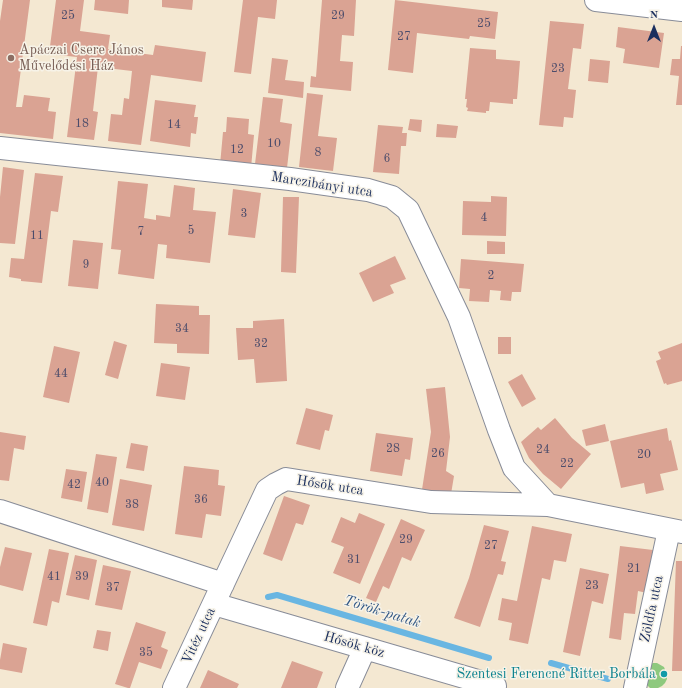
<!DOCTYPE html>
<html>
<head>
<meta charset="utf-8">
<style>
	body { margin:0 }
	#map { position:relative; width:682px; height:688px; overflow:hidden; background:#f4e8d2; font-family:"Old Standard TT",serif }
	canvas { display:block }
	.north { position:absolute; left:634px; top:8px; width:40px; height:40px; -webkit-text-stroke:3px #f7f3e8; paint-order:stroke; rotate:0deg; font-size:11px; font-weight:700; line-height:16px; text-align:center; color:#1b2f5e }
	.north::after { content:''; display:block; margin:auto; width:14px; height:18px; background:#1b2f5e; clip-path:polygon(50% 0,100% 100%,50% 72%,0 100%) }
</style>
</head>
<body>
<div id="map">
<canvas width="682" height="688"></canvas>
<div class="north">N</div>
</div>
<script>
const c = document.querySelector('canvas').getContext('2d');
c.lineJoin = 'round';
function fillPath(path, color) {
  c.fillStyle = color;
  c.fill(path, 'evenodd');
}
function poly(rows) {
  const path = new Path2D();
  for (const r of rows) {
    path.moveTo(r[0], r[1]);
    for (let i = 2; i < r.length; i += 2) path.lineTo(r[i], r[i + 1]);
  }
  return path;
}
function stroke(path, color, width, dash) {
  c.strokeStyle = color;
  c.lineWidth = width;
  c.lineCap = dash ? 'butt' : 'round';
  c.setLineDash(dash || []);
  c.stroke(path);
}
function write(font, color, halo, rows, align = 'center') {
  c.font = font + ' "Old Standard TT",serif';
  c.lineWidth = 3;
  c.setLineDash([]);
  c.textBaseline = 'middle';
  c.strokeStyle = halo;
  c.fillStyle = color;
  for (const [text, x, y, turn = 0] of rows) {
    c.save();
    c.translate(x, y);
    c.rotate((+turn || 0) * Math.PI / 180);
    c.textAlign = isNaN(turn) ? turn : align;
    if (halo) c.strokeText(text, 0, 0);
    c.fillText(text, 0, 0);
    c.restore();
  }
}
const green = poly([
	[653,663,657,663,664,667,667,675,667,679,665,683,662,686,658,688,650,688,644,682,649,665]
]);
const stream = poly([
	[268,597,277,595,489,658],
	[551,663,608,679]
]);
const building = poly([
	[3,0,30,0,16,107,22,107,24,95,50,98,48,111,56,112,53,139,0,133,0,21],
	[56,0,84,0,80,31,110,35,108,49,153,55,155,45,206,52,202,82,151,75,141,145,108,141,111,114,122,115,124,98,129,99,132,71,98,67,93,111,98,112,94,140,67,137,77,57,49,54],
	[95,0,129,0,128,14,94,10],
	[162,0,193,0,192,10,162,7],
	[243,0,277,0,275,19,258,17,251,74,234,72],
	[322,0,356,0,354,36,342,35,340,61,353,62,351,91,310,87,311,76,316,77],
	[395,0,498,12,495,39,470,36,469,39,417,33,413,73,388,70],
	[550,21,584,24,581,49,573,48,568,89,576,90,573,118,564,117,563,127,539,125],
	[618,27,664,33,659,68,623,63,625,49,616,47],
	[681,46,682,46,682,105,676,105,679,76,670,75,672,59,680,59],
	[470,48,496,50,496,59,520,61,517,99,513,99,513,104,490,102,489,111,486,111,486,113,467,111,468,108,466,107,467,99,465,99],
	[272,58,288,60,285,80,304,82,303,98,268,93],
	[590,59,610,61,608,83,588,81],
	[307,93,323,95,318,136,337,138,333,171,299,167],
	[263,97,283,99,280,122,292,124,287,168,255,164],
	[155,100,196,105,194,117,198,117,196,134,191,133,190,147,150,141],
	[227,117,249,119,248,134,254,135,251,168,220,165,223,132,226,132],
	[410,119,422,120,421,132,408,130],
	[437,124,458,126,456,138,436,137],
	[378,125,403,127,402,133,407,133,406,146,401,146,399,174,373,172],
	[3,167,24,170,15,244,0,243,0,197],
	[35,173,63,176,58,212,51,211,42,283,21,281,21,279,9,277,11,258,24,259],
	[118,181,148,184,144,218,156,220,156,215,170,217,174,185,195,188,193,210,216,212,210,263,166,258,167,245,158,244,154,279,118,274,121,250,111,249],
	[233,189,261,193,255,238,228,235],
	[491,196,507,197,506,236,462,235,463,201,491,202],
	[283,197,299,197,296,273,281,272],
	[73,240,103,243,98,289,68,286],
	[487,241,505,242,505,254,487,254],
	[395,256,406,279,390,285,394,293,373,302,359,273],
	[461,259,524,264,521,292,512,292,511,301,500,300,501,291,490,290,489,302,469,301,470,289,459,288],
	[156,304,199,306,199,315,210,315,209,354,177,353,177,344,154,343],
	[284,319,287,381,256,383,254,359,238,360,236,328,253,328,253,321],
	[498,337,511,337,511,354,498,354],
	[114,341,127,345,118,379,105,375],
	[682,343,682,381,667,385,666,383,664,384,656,361,661,359,658,352],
	[54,346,80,352,69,403,43,397],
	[161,363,190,367,185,400,156,396],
	[522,374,536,399,522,407,508,382],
	[445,387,450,437,446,471,454,476,450,500,421,496,431,432,426,389],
	[306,408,333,415,329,431,325,430,320,450,296,444],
	[555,418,572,438,591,454,561,489,543,474,529,458,521,442,538,427,541,430],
	[605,424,609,441,586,446,582,430],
	[667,428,669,441,671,440,678,470,660,474,664,490,646,494,644,483,621,488,610,441],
	[0,432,26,436,24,450,14,448,9,481,0,480],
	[376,433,413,438,410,460,405,459,402,476,370,471],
	[131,443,148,446,144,471,126,468],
	[96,454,117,457,108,513,87,509],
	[184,466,219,470,218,485,225,486,221,516,206,514,202,538,175,534],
	[66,469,87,472,82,502,61,498],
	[120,479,152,485,144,531,112,525],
	[284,496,310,505,303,525,296,523,282,561,263,554],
	[359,513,385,524,360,584,333,573,344,547,331,542,341,517,355,523],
	[401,519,425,530,411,561,402,557,389,589,383,586,376,602,366,598],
	[484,525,509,531,501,561,506,562,503,575,498,574,480,627,454,618,469,578],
	[532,526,572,534,566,562,554,560,550,580,542,578,528,644,509,640,512,623,498,620,502,598,517,601],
	[620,546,653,550,647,593,638,591,635,614,624,613,621,640,609,638],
	[5,547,32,553,23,591,0,585,0,567],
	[49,549,69,553,59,603,52,601,47,626,33,623],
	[75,555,97,560,89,600,66,595],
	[676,561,682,561,682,671,672,671],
	[103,565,131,571,122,610,95,605],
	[580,568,609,574,603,604,592,601,580,656,563,652],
	[136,622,166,632,161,647,168,650,161,669,139,662,130,688,128,688,115,684],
	[97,630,111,632,108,651,93,648],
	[3,643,27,648,22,673,0,669,0,660],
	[292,661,323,672,317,688,281,688],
	[208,670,239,684,237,688,200,688]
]);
const street = poly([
	[596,0,682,10],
	[0,148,290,179,368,190,392,197,408,210,459,317,499,430,514,468,548,505],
	[0,511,223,584],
	[214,604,495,686,494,688],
	[174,688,267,490,276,484,286,479,431,502,548,505,682,532],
	[347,688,365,648],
	[635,688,669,530]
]);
const markers = [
	[11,58,4,"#8d6e63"],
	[664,674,4,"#0f9aa8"]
];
const numberNames = [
	["25",68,16],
	["29",338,16],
	["25",484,24],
	["27",404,37],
	["23",558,69],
	["18",82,124],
	["14",174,125],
	["10",274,144],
	["12",237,150],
	["8",318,153],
	["6",387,159],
	["3",244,214],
	["4",484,218],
	["5",191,231],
	["7",141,232],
	["11",37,236],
	["9",86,265],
	["2",491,276],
	["34",182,329],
	["32",261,344],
	["44",61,374],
	["28",393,449],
	["24",543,450],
	["26",438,454],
	["20",644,455],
	["22",567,464],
	["40",102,483],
	["42",74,485],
	["36",201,500],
	["38",132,505],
	["29",406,540],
	["27",491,546],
	["31",354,560],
	["21",634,569],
	["41",54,577],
	["39",82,577],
	["23",592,586],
	["37",113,588],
	["35",146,653]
];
const educationNames = [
	["Apáczai Csere János",19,50],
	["Művelődési Ház",19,66]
];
const streetNames = [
	["Marczibányi utca",322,185,9],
	["Hősök utca",330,486,9],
	["Zöldfa utca",652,609,-78],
	["Vitéz utca",199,636,-65],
	["Hősök köz",354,645,16]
];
const cultureNames = [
	["Szentesi Ferencné Ritter Borbála",656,674]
];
const waterNames = [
	["Török-patak",382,612,17]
];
fillPath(green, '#8ec97e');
stroke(stream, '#69b6e2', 6);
fillPath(building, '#daa393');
stroke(street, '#888c98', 24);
stroke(street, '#fff', 22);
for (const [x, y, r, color] of markers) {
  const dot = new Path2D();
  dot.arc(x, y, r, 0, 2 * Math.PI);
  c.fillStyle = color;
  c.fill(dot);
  stroke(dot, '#f7f3e8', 1.5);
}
write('12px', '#4b4c6b', null, numberNames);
write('14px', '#785e54', '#f7f3e8', educationNames, 'left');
write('14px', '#1b2f5e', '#f7f3e8', streetNames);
write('14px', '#0d838f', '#f7f3e8', cultureNames, 'right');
write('italic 15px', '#325886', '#f7f3e8', waterNames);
</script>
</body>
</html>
